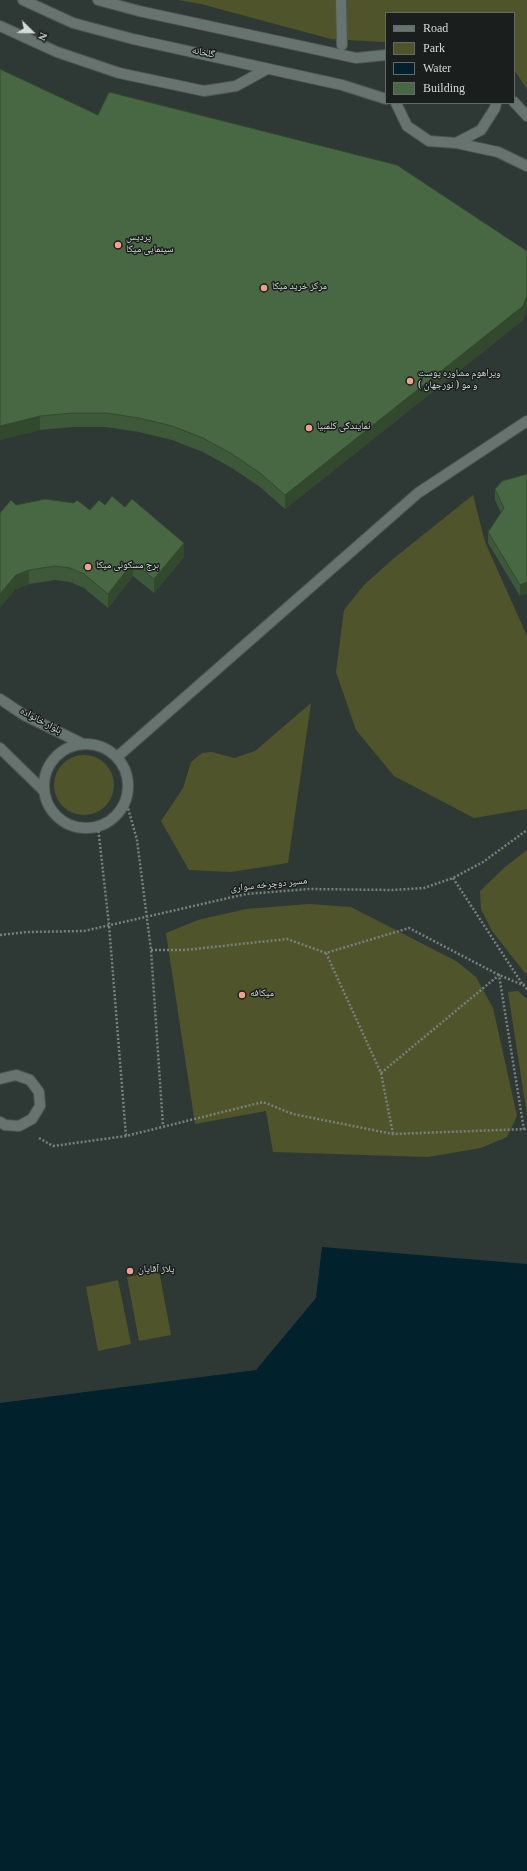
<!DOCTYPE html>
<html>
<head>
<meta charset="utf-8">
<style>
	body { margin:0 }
	#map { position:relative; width:527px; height:1871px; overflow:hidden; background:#2e3935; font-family:Georgia,serif }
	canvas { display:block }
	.legend { position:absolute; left:385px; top:12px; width:130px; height:92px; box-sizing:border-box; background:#1a1f1d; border:1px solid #646a68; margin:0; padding:5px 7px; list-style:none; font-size:12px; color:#d4dbd8 }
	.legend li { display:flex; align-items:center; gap:8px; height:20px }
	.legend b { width:20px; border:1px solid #646a68 }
	.north { position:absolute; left:12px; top:12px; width:40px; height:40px; -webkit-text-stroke:3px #1a1f1d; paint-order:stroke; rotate:113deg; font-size:11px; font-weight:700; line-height:16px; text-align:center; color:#d4dbd8 }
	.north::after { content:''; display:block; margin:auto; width:14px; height:18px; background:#d4dbd8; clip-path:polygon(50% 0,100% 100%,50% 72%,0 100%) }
</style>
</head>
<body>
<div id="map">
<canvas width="527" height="1871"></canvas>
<ul class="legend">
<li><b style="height:5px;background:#67736e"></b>Road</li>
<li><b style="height:11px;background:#50542a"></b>Park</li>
<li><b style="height:11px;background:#01212c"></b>Water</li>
<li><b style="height:11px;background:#476842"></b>Building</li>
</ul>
<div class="north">N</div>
</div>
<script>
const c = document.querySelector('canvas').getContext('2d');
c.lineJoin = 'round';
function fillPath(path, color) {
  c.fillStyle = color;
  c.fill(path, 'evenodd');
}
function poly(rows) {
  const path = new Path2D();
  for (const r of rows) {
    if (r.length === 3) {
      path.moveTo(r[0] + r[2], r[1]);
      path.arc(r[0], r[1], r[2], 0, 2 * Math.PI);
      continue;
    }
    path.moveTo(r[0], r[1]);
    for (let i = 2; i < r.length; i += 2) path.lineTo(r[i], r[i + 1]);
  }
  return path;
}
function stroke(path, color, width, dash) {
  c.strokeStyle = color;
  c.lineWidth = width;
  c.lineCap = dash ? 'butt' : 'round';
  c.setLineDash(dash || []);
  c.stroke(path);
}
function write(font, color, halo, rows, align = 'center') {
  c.font = font + ' Georgia,"Noto Naskh Arabic",serif';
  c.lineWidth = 3;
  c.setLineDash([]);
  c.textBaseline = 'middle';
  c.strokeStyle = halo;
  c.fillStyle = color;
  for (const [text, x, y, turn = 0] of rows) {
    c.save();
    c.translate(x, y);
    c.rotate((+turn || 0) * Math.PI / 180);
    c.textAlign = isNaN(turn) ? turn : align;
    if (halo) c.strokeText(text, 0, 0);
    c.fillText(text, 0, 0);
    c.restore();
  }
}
const green = poly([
	[178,0,527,0,527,89,514,70,514,13,386,13,386,41,383,42,331,39,201,4],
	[473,495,485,542,527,636,527,809,474,818,394,776,356,730,336,672,344,610,364,585,393,559],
	[311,703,288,863,231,872,189,870,161,821,183,788,191,762,202,753,212,752,234,758,255,751],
	[84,785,30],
	[527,850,527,973,525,973,492,931,481,909,480,891,505,867],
	[309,904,351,907,456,961,476,977,493,1008,517,1116,507,1137,481,1148,428,1157,273,1152,266,1111,195,1124,166,933,198,920,246,909],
	[518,991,527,999,527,1115,508,992],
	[159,1271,171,1335,139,1341,127,1277],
	[118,1280,131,1344,98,1351,86,1287]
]);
const water = poly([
	[322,1247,527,1264,527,1871,0,1871,0,1403,256,1370,316,1298]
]);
const path = poly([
	[126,801,137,840,151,950,163,1126],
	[98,827,109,925,126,1136],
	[453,878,523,985,527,984],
	[0,935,27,932,84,931,246,894,309,889,392,890,424,888,453,878,483,862,527,830],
	[151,950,185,950,287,939,326,953,409,928,499,975,523,985,527,989],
	[326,953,381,1073,393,1134],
	[381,1073,499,975,524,1130],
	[39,1138,53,1146,126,1136,263,1102,293,1114,393,1134,527,1129]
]);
const lane = poly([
	[23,0,73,23,133,39,342,85,386,99],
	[98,0,139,11,356,58,386,55],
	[0,26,57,52,119,73,204,91,236,86,267,69],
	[514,102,527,116],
	[396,103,407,126,429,141,456,143,481,130,495,108,496,103],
	[456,143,498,152,527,166],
	[0,1079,16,1075,30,1080,39,1092,40,1106,32,1119,19,1126,5,1125,0,1122]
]);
const street = poly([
	[341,0,342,45],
	[117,757,418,493,527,421]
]);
const secondary = poly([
	[0,699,24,715,81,743],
	[86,786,42],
	[0,748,44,791]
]);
const wall = poly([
	[0,69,523,320,285,509,260,487,232,468,203,452,172,440,139,432,106,427,73,427,40,430,0,440],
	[527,474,520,596,488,543,488,532,501,513,495,500,495,489],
	[16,505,90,510,105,505,184,557,154,593,133,576,108,608,84,588,70,582,55,580,29,584,16,589]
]);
const shadedWall = poly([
	[527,296,527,310,523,320,285,509,285,495],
	[40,416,40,430,0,440,0,426],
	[184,543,184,557,154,593,154,579],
	[133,562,133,576,108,608,108,594],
	[29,570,29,584,16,589,0,608,0,594,16,575],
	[527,582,527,594,520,596,520,585]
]);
const building = poly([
	[0,69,98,115,109,92,397,165,527,251,527,296,523,306,285,495,260,473,232,454,203,438,172,426,139,418,106,413,73,413,40,416,0,426,0,69],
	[527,474,527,582,520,585,488,532,504,508,495,489,502,481,527,474],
	[112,496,125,507,132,499,184,543,154,579,133,562,108,594,84,574,70,568,55,566,29,570,16,575,0,594,0,513,11,500,16,505,45,499,74,503,77,500,90,510,99,500,105,505,112,496]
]);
const markers = [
	[118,245,4,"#f59d8e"],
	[264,288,4,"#f59d8e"],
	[410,381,4,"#f59d8e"],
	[309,428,4,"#f59d8e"],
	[88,567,4,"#f59d8e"],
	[242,995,4,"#f59d8e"],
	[130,1271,4,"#f59d8e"]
];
const streetNames = [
	["گلخانه",203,54,12],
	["بلوار خانواده",40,722,28],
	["مسیر دوچرخه سواری",269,886,-6]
];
const poiNames = [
	["پردیس",126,239],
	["سینمایی میکا",126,251],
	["مرکز خرید میکا",272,288],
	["ویراهوم مشاوره پوست",418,375],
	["و مو ( نورجهان )",418,387],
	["نمایندگی کلمبیا",317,428],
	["برج مسکونی میکا",96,567],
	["میکافه",250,995],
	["پلاژ آقایان",138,1271]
];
fillPath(green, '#50542a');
fillPath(water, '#01212c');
stroke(lane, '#4b5551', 12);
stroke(street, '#4b5551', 12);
stroke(secondary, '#4b5551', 12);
stroke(path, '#77817d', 2.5, [2, 2]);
stroke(lane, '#67736e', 10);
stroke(street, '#67736e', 10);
stroke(secondary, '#67736e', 10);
fillPath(wall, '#3d5939');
fillPath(shadedWall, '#32492e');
fillPath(building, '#476842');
stroke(building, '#32492e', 1);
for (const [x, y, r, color] of markers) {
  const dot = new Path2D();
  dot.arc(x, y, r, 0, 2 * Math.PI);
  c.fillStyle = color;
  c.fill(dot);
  stroke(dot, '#1a1f1d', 1.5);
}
write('10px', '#d4dbd8', '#1a1f1d', streetNames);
write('10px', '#d4dbd8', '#1a1f1d', poiNames, 'left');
</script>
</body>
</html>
